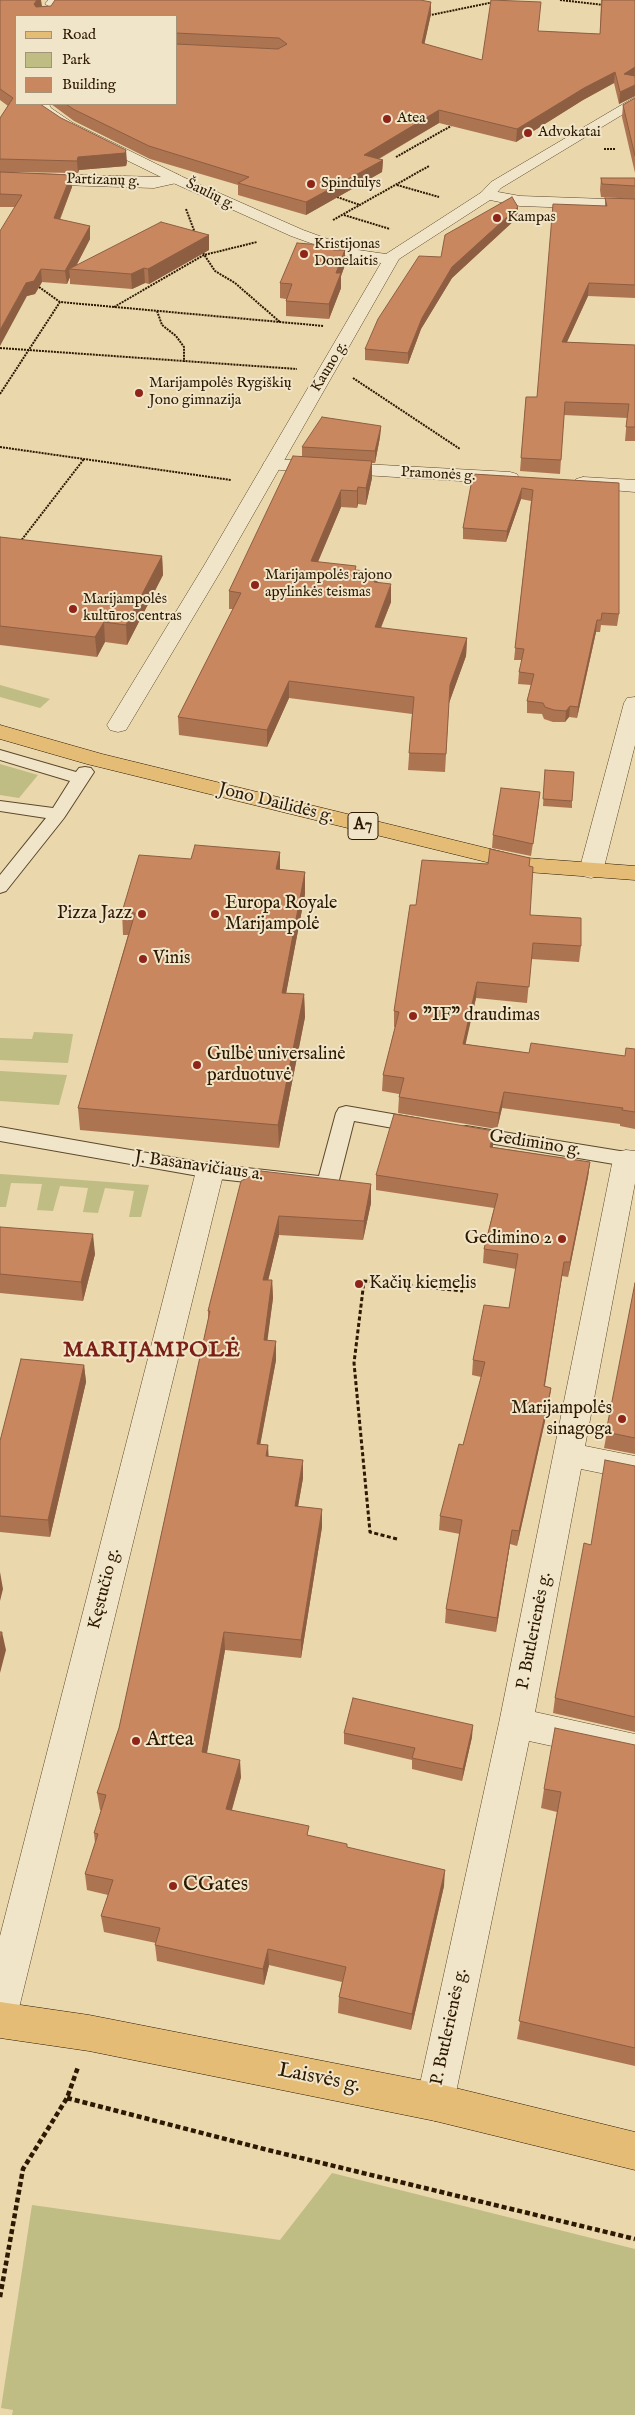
<!DOCTYPE html>
<html>
<head>
<meta charset="utf-8">
<style>
	body { margin:0 }
	#map { position:relative; width:635px; height:2415px; overflow:hidden; background:#ead7ac; font-family:"IM FELL English",serif }
	canvas { display:block }
	.legend { position:absolute; left:15px; top:15px; width:162px; height:90px; box-sizing:border-box; background:#f1e5c9; border:1px solid #a29379; margin:0; padding:6px 9px; list-style:none; font-size:15px; color:#2c1900 }
	.legend li { display:flex; align-items:center; gap:10px; height:25px }
	.legend b { width:25px; border:1px solid #a29379 }
</style>
</head>
<body>
<div id="map">
<canvas width="635" height="2415"></canvas>
<ul class="legend">
<li><b style="height:6px;background:#e5bc76"></b>Road</li>
<li><b style="height:14px;background:#bfbc84"></b>Park</li>
<li><b style="height:14px;background:#c9875f"></b>Building</li>
</ul>
</div>
<script>
const c = document.querySelector('canvas').getContext('2d');
c.lineJoin = 'round';
function fillPath(path, color) {
  c.fillStyle = color;
  c.fill(path, 'evenodd');
}
function poly(rows) {
  const path = new Path2D();
  for (const r of rows) {
    path.moveTo(r[0], r[1]);
    for (let i = 2; i < r.length; i += 2) path.lineTo(r[i], r[i + 1]);
  }
  return path;
}
function stroke(path, color, width, dash) {
  c.strokeStyle = color;
  c.lineWidth = width;
  c.lineCap = dash ? 'butt' : 'round';
  c.setLineDash(dash || []);
  c.stroke(path);
}
function write(font, color, halo, rows, align = 'center') {
  c.font = font + ' "IM FELL English",serif';
  c.lineWidth = 4;
  c.setLineDash([]);
  c.textBaseline = 'middle';
  c.strokeStyle = halo;
  c.fillStyle = color;
  for (const [text, x, y, turn = 0] of rows) {
    c.save();
    c.translate(x, y);
    c.rotate((+turn || 0) * Math.PI / 180);
    c.textAlign = isNaN(turn) ? turn : align;
    if (halo) c.strokeText(text, 0, 0);
    c.fillText(text, 0, 0);
    c.restore();
  }
}
const green = poly([
	[0,685,50,699,40,708,0,697],
	[0,764,38,775,19,798,0,795],
	[34,1032,73,1034,68,1063,0,1060,0,1038,32,1039],
	[0,1071,67,1075,59,1105,0,1101],
	[0,1174,149,1185,141,1217,129,1217,134,1191,105,1188,98,1213,83,1212,88,1188,60,1186,53,1211,37,1210,42,1184,11,1183,6,1207,0,1207],
	[332,2173,635,2249,635,2415,12,2415,13,2410,1,2408,32,2205,280,2240]
]);
const pathFar2 = poly([
	[560,0,604,5],
	[426,16,494,2],
	[604,149,616,149],
	[396,157,451,126],
	[397,185,439,197],
	[337,197,360,205],
	[186,209,195,233],
	[344,215,390,229],
	[333,220,429,166],
	[203,253,215,271,235,283,280,322],
	[39,287,60,302],
	[114,307,204,255,257,242],
	[157,311,162,325,176,336,184,347,184,362],
	[0,348,297,369],
	[353,378,460,449],
	[0,394,60,302,324,326],
	[0,447,231,480],
	[20,542,84,459]
]);
const pathFar1 = poly([
	[397,1539,370,1532,354,1363,364,1281,463,1291]
]);
const path = poly([
	[67,2098,264,2149,635,2239],
	[0,2297,23,2169,67,2098,78,2067]
]);
const pedestrian = poly([
	[0,750,76,772,79,768,85,767,91,768,94,772,64,818,6,891,0,893,0,875,46,818,0,811,0,801,53,808,70,781,0,760,0,750],
	[346,1106,421,1119,428,1121,431,1126,428,1131,421,1133,354,1121,338,1184,334,1189,327,1191,210,1178,0,1141,0,1127,210,1164,319,1176,336,1113,339,1108,346,1106],
	[466,1126,626,1152,633,1154,635,1161,626,1166,459,1138,456,1133,459,1128,466,1126]
]);
const minor = poly([
	[635,97,635,107,501,188,492,198,482,198,479,195,491,182,635,97],
	[35,104,49,104,51,108,73,123,181,176,184,179,181,182,154,188,0,183,0,173,161,177,63,129,40,113,35,104],
	[272,459,510,472,517,474,519,478,517,482,510,484,265,469,263,465,265,461,272,459],
	[583,477,635,480,635,492,576,487,574,483,576,479,583,477],
	[635,697,635,745,603,871,599,876,591,878,583,876,579,871,624,703,627,698,635,697],
	[626,1150,635,1151,635,1183,585,1446,635,1456,635,1480,581,1469,535,1712,635,1734,635,1764,529,1741,454,2102,449,2116,435,2121,421,2116,416,2102,499,1723,613,1159,616,1152,626,1150],
	[210,1161,220,1164,224,1171,19,2008,13,2021,0,2026,0,1936,196,1171,200,1164,210,1161]
]);
const tertiary = poly([
	[48,0,61,0,57,7,52,8,45,4,48,0],
	[176,174,303,230,358,250,386,254,482,192,487,190,520,196,635,200,635,210,520,206,490,200,399,259,225,564,129,725,126,730,118,732,110,730,107,725,205,564,381,263,349,257,291,236,171,182,168,179,176,174]
]);
const primary = poly([
	[0,2002,89,2015,435,2083,635,2132,635,2170,435,2121,89,2051,0,2038,0,2002]
]);
const trunk = poly([
	[0,725,102,754,527,858,635,866,635,880,527,872,87,764,0,739,0,725]
]);
const wall = poly([
	[0,0,41,0,41,6,431,14,424,44,482,60,538,31,600,34,601,0,635,0,635,96,619,104,614,83,583,100,516,142,439,123,379,159,383,160,382,172,306,215,238,195,238,185,150,159,74,121,51,104,176,104,176,16,16,16,16,104,127,162,126,166,79,170,78,173,0,172,0,118,8,106,0,100],
	[635,98,635,173,622,117,623,105],
	[0,172,71,175,72,187,60,220,90,226,90,239,76,266,209,235,209,250,149,284,145,283,132,289,70,284,70,277,67,284,42,282,35,294,27,296,15,207,0,207],
	[601,178,635,178,635,199,601,197,600,190],
	[605,198,635,199,635,298,588,296,567,342,635,345,635,441,625,441,627,418,564,415,560,474,520,471,526,397,537,397,605,206],
	[518,217,452,278,421,329,408,364,365,360,365,349,441,257],
	[335,250,345,250,345,265,341,276,341,288,329,319,286,316,286,299,280,298,280,283],
	[381,426,380,437,375,463,372,463,372,478,366,505,358,504,357,508,341,507,318,562,356,570,377,583,391,602,381,628,467,638,466,656,449,703,445,772,408,770,412,714,289,698,267,747,179,735,178,717,233,609,229,609,229,591,302,456,302,447],
	[473,474,619,483,619,614,617,626,601,625,600,632,596,632,577,718,569,717,565,722,553,722,544,719,542,714,527,713,527,701,531,685,518,684,519,672,522,660,514,660,531,501,521,499,506,542,463,539,463,528],
	[0,537,162,556,163,575,127,645,105,642,97,657,0,645],
	[545,770,572,801,572,808,543,806],
	[539,804,531,856,492,848,493,835],
	[280,852,280,870,305,872,305,894,286,993,304,994,305,1017,279,1148,80,1130,78,1108,128,935,123,935,122,912,191,859],
	[530,866,530,915,581,946,579,962,531,959,527,1003,476,998,465,1044,529,1053,625,1056,635,1049,635,1129,620,1126,620,1124,502,1108,497,1129,398,1113,399,1097,399,1094,382,1091,383,1075,395,1027,394,1027,394,1011,416,905],
	[493,1147,590,1162,588,1177,568,1277,562,1276,545,1386,551,1388,549,1403,517,1546,510,1544,496,1632,445,1623,446,1609,460,1534,439,1530,440,1516,463,1445,481,1377,472,1375,473,1360,509,1308,516,1269,483,1263,484,1249,494,1208,376,1190,376,1175],
	[241,1181,371,1184,371,1203,363,1240,279,1235,268,1280,272,1280,273,1298,267,1340,276,1360,260,1444,268,1445,268,1456,303,1478,298,1506,322,1527,301,1658,225,1650,207,1753,241,1777,232,1810,310,1836,347,1847,444,1886,411,2030,338,2013,339,1997,342,1982,269,1965,264,1985,157,1961,155,1945,156,1943,104,1932,101,1916,108,1895,87,1890,85,1874,95,1843,94,1833,101,1810,100,1810,97,1793,119,1728,208,1320,208,1311],
	[0,1227,95,1254,83,1301,0,1293],
	[635,1283,635,1454,604,1448],
	[84,1365,86,1382,50,1537,0,1532,0,1441],
	[635,1466,635,1732,553,1713,555,1698,591,1545],
	[344,1733,472,1737,462,1781,412,1769,412,1760,344,1744],
	[635,1745,635,2066,517,2039,557,1812,541,1808,544,1789]
]);
const shadedWall = poly([
	[37,0,41,0,42,6,35,15,34,4],
	[431,2,431,14,422,55,422,43],
	[635,67,635,78,624,74],
	[615,72,614,83,583,100,516,142,517,129,584,88],
	[635,85,635,96,619,104,620,92],
	[439,110,439,123,364,167,364,155],
	[126,150,127,162,126,166,79,170,78,173,77,161,78,157],
	[383,160,382,172,306,215,306,202],
	[71,175,72,187,55,231,54,218],
	[518,207,518,217,452,278,421,329,408,364,408,353,422,318,452,267],
	[90,226,90,239,74,270,69,269,70,277,67,284,65,271],
	[209,235,209,250,149,284,148,269],
	[345,250,345,265,341,276,341,288,329,319,329,304,336,273],
	[144,268,145,283,132,289,131,274],
	[41,269,42,282,35,294,27,296,0,346,0,330,26,283],
	[589,283,588,296,561,355,562,342],
	[381,426,380,437,375,463,375,451],
	[372,461,372,478,366,505,366,488],
	[358,487,358,504,357,508,357,491],
	[522,488,521,499,506,542,507,531],
	[341,490,341,507,311,578,311,561],
	[162,556,163,575,127,645,126,625],
	[378,572,377,589,374,582],
	[391,584,391,602,374,644,375,627],
	[597,620,596,632,577,718,578,707],
	[104,622,105,642,97,657,95,637],
	[467,638,466,656,449,703,445,772,450,685],
	[289,681,289,698,267,747,267,730],
	[570,706,569,717,565,722,566,711],
	[280,852,280,874,276,869],
	[305,872,305,894,282,1015,282,993],
	[477,982,476,998,462,1060,463,1044],
	[304,994,305,1017,279,1148,278,1125],
	[504,1092,502,1108,497,1129,499,1113],
	[494,1131,493,1146,489,1162,490,1147],
	[590,1162,588,1177,568,1277,570,1262],
	[371,1184,371,1203,363,1240,364,1221],
	[279,1216,279,1235,264,1298,263,1280],
	[93,1234,95,1254,83,1301,81,1282],
	[564,1262,562,1276,542,1401,544,1386],
	[272,1280,273,1298,265,1359,264,1340],
	[276,1341,276,1360,257,1462,257,1444],
	[84,1365,86,1382,50,1537,48,1520],
	[551,1388,549,1403,517,1546,519,1531],
	[268,1445,269,1463,266,1456],
	[303,1460,303,1478,295,1524,295,1506],
	[322,1509,322,1527,301,1658,301,1640],
	[512,1530,510,1544,496,1632,497,1618],
	[0,1572,3,1589,0,1601],
	[2,1632,6,1650,0,1673,0,1641],
	[224,1632,225,1650,204,1769,202,1752],
	[473,1725,472,1737,462,1781,463,1769],
	[240,1760,241,1777,227,1826,226,1809],
	[445,1870,444,1886,411,2030,412,2014],
	[268,1949,269,1965,264,1985,263,1969]
]);
const building = poly([
	[0,0,37,0,34,4,36,7,51,6,55,0,420,0,431,2,422,43,482,60,491,0,541,2,538,31,600,34,602,0,635,0,635,67,624,74,635,76,635,85,620,92,615,72,584,88,517,129,439,110,364,155,383,160,306,202,238,183,249,177,149,146,73,109,66,104,176,104,176,44,278,49,287,44,279,38,176,33,176,16,16,16,16,104,40,104,61,118,126,150,125,153,78,157,77,161,0,159,0,118,13,98,0,89,0,0],
	[635,98,635,156,623,105,635,98],
	[0,172,71,175,54,218,90,226,65,271,41,269,34,281,26,283,0,330,0,231,22,195,0,194,0,172],
	[601,178,635,178,635,186,602,184,601,178],
	[512,197,518,207,452,267,422,318,408,353,365,349,378,319,419,256,441,257,445,235,512,197],
	[605,198,635,199,635,285,589,283,562,342,635,345,635,427,626,427,629,404,565,402,561,460,521,458,526,397,537,397,553,204,607,206,605,198],
	[161,222,209,235,148,269,144,268,131,274,69,269,161,222],
	[297,243,335,246,333,250,345,250,336,273,341,273,329,304,286,301,292,284,280,283,297,243],
	[322,417,381,426,375,451,302,447,322,417],
	[293,456,372,461,366,488,358,487,357,491,341,490,311,561,356,566,355,570,378,572,374,582,391,584,375,627,467,638,450,685,446,754,409,753,414,697,289,681,267,730,178,717,241,593,229,591,293,456],
	[473,474,619,483,619,614,602,613,601,620,597,620,578,707,570,706,566,711,554,710,545,707,543,703,527,701,534,674,519,672,524,649,515,648,533,490,522,488,507,531,463,528,473,474],
	[0,537,162,556,126,625,104,622,95,637,0,626,0,537],
	[545,770,574,772,572,801,543,799,545,770],
	[501,788,540,792,533,844,493,835,501,788],
	[195,845,280,852,276,869,305,872,282,993,304,994,278,1125,78,1108,135,913,122,912,139,855,191,859,195,845],
	[490,849,530,858,529,866,533,867,530,915,581,918,581,946,533,943,529,987,477,982,463,1044,529,1053,531,1043,625,1056,626,1048,635,1049,635,1112,622,1110,623,1108,504,1092,499,1113,399,1097,404,1078,383,1075,399,1012,394,1011,410,905,416,905,422,860,488,864,490,849],
	[394,1114,494,1131,490,1147,590,1162,570,1262,564,1262,544,1386,551,1388,519,1531,512,1530,497,1618,446,1609,462,1520,440,1516,459,1444,463,1445,485,1362,473,1360,484,1305,509,1308,518,1254,484,1249,498,1194,376,1175,394,1114],
	[261,1171,371,1184,364,1221,279,1216,263,1280,272,1280,264,1340,276,1341,257,1444,268,1445,266,1456,303,1460,295,1506,322,1509,301,1640,224,1632,202,1752,240,1760,226,1809,309,1826,307,1835,347,1844,347,1847,445,1870,412,2014,339,1997,346,1967,268,1949,263,1969,155,1945,160,1928,101,1916,113,1880,85,1874,98,1834,94,1833,106,1795,97,1793,119,1728,210,1311,208,1311,241,1181,261,1171],
	[0,1227,93,1234,81,1282,0,1274,0,1227],
	[635,1283,635,1438,606,1432,635,1283],
	[21,1359,84,1365,48,1520,0,1516,0,1441,21,1359],
	[605,1460,635,1466,635,1717,555,1698,584,1543,591,1545,605,1460],
	[0,1632,2,1632,0,1641,0,1632],
	[353,1698,473,1725,463,1769,412,1758,415,1748,344,1733,353,1698],
	[555,1728,635,1745,635,2048,519,2021,561,1792,544,1789,555,1728]
]);
const markers = [
	[387,119,5,"#8f2418"],
	[528,133,5,"#8f2418"],
	[311,184,5,"#8f2418"],
	[497,218,5,"#8f2418"],
	[304,254,5,"#8f2418"],
	[139,393,5,"#8f2418"],
	[255,585,5,"#8f2418"],
	[73,609,5,"#8f2418"],
	[142,914,5,"#8f2418"],
	[215,914,5,"#8f2418"],
	[143,959,5,"#8f2418"],
	[413,1016,5,"#8f2418"],
	[197,1065,5,"#8f2418"],
	[562,1239,5,"#8f2418"],
	[359,1284,5,"#8f2418"],
	[622,1419,5,"#8f2418"],
	[136,1741,5,"#8f2418"],
	[173,1886,5,"#8f2418"]
];
const farPoinames = [
	["Atea",397,119],
	["Advokatai",538,133],
	["Spindulys",321,184],
	["Kampas",507,218],
	["Kristijonas",314,245],
	["Donelaitis",314,262],
	["Marijampolės Rygiškių",149,384],
	["Jono gimnazija",149,401],
	["Marijampolės rajono",265,576],
	["apylinkės teismas",265,593],
	["Marijampolės",83,600],
	["kultūros centras",83,617]
];
const farStreetnames = [
	["Partizanų g.",103,181,2],
	["Šaulių g.",210,195,26],
	["Kauno g.",330,367,-59],
	["Pramonės g.",438,475,3]
];
const shields = [
	[363,826,30]
];
const shieldNames = [
	["A7",363,826]
];
const streetNames = [
	["Jono Dailidės g.",276,804,14],
	["Gedimino g.",535,1144,9],
	["J. Basanavičiaus a.",199,1167,8],
	["Kęstučio g.",105,1589,-76],
	["P. Butlerienės g.",535,1631,-79],
	["P. Butlerienės g.",450,2027,-78]
];
const poiNames = [
	["Europa Royale",225,904],
	["Marijampolė",225,925],
	["Pizza Jazz",132,914,"right"],
	["Vinis",153,959],
	["\"IF\" draudimas",423,1016],
	["Gulbė universalinė",207,1055],
	["parduotuvė",207,1076],
	["Gedimino 2",552,1239,"right"],
	["Kačių kiemelis",369,1284],
	["Marijampolės",612,1409,"right"],
	["sinagoga",612,1430,"right"]
];
const nearPoinames = [
	["Artea",146,1741],
	["CGates",183,1886]
];
const nearStreetnames = [
	["Laisvės g.",319,2079,11]
];
const districtNames = [
	["MARIJAMPOLĖ",152,1351]
];
fillPath(green, '#bfbc84');
stroke(pedestrian, '#5c482b', 2);
stroke(minor, '#5c482b', 1);
stroke(tertiary, '#5c482b', 1);
stroke(primary, '#2c1900', 1);
stroke(trunk, '#2c1900', 1);
stroke(pathFar2, '#2c1900', 2, [2, 1]);
stroke(pathFar1, '#2c1900', 3, [4, 2.5]);
stroke(path, '#2c1900', 4.5, [5, 3]);
fillPath(pedestrian, '#f1e5c9');
fillPath(minor, '#f1e5c9');
fillPath(tertiary, '#f1e5c9');
fillPath(primary, '#e5bc76');
fillPath(trunk, '#e5bc76');
fillPath(wall, '#ad7452');
fillPath(shadedWall, '#8d5e42');
fillPath(building, '#c9875f');
stroke(building, '#8d5e42', 1);
for (const [x, y, r, color] of markers) {
  const dot = new Path2D();
  dot.arc(x, y, r, 0, 2 * Math.PI);
  c.fillStyle = color;
  c.fill(dot);
  stroke(dot, '#f1e5c9', 2);
}
write('15px', '#2c1900', '#f1e5c9', farPoinames, 'left');
write('15px', '#2c1900', '#f1e5c9', farStreetnames);
for (const [x, y, w] of shields) {
  const box = new Path2D();
  box.roundRect(x - w / 2, y - 13.5, w, 27, 4);
  c.fillStyle = '#f1e5c9';
  c.fill(box);
  stroke(box, '#2c1900', 1);
}
write('bold 16px', '#2c1900', null, shieldNames);
write('18px', '#2c1900', '#f1e5c9', streetNames);
write('18px', '#2c1900', '#f1e5c9', poiNames, 'left');
write('21px', '#2c1900', '#f1e5c9', nearPoinames, 'left');
write('21px', '#2c1900', '#f1e5c9', nearStreetnames);
c.letterSpacing = '1px';
write('bold 22px', '#7a1f14', '#f1e5c9', districtNames);
c.letterSpacing = '0px';
</script>
</body>
</html>
